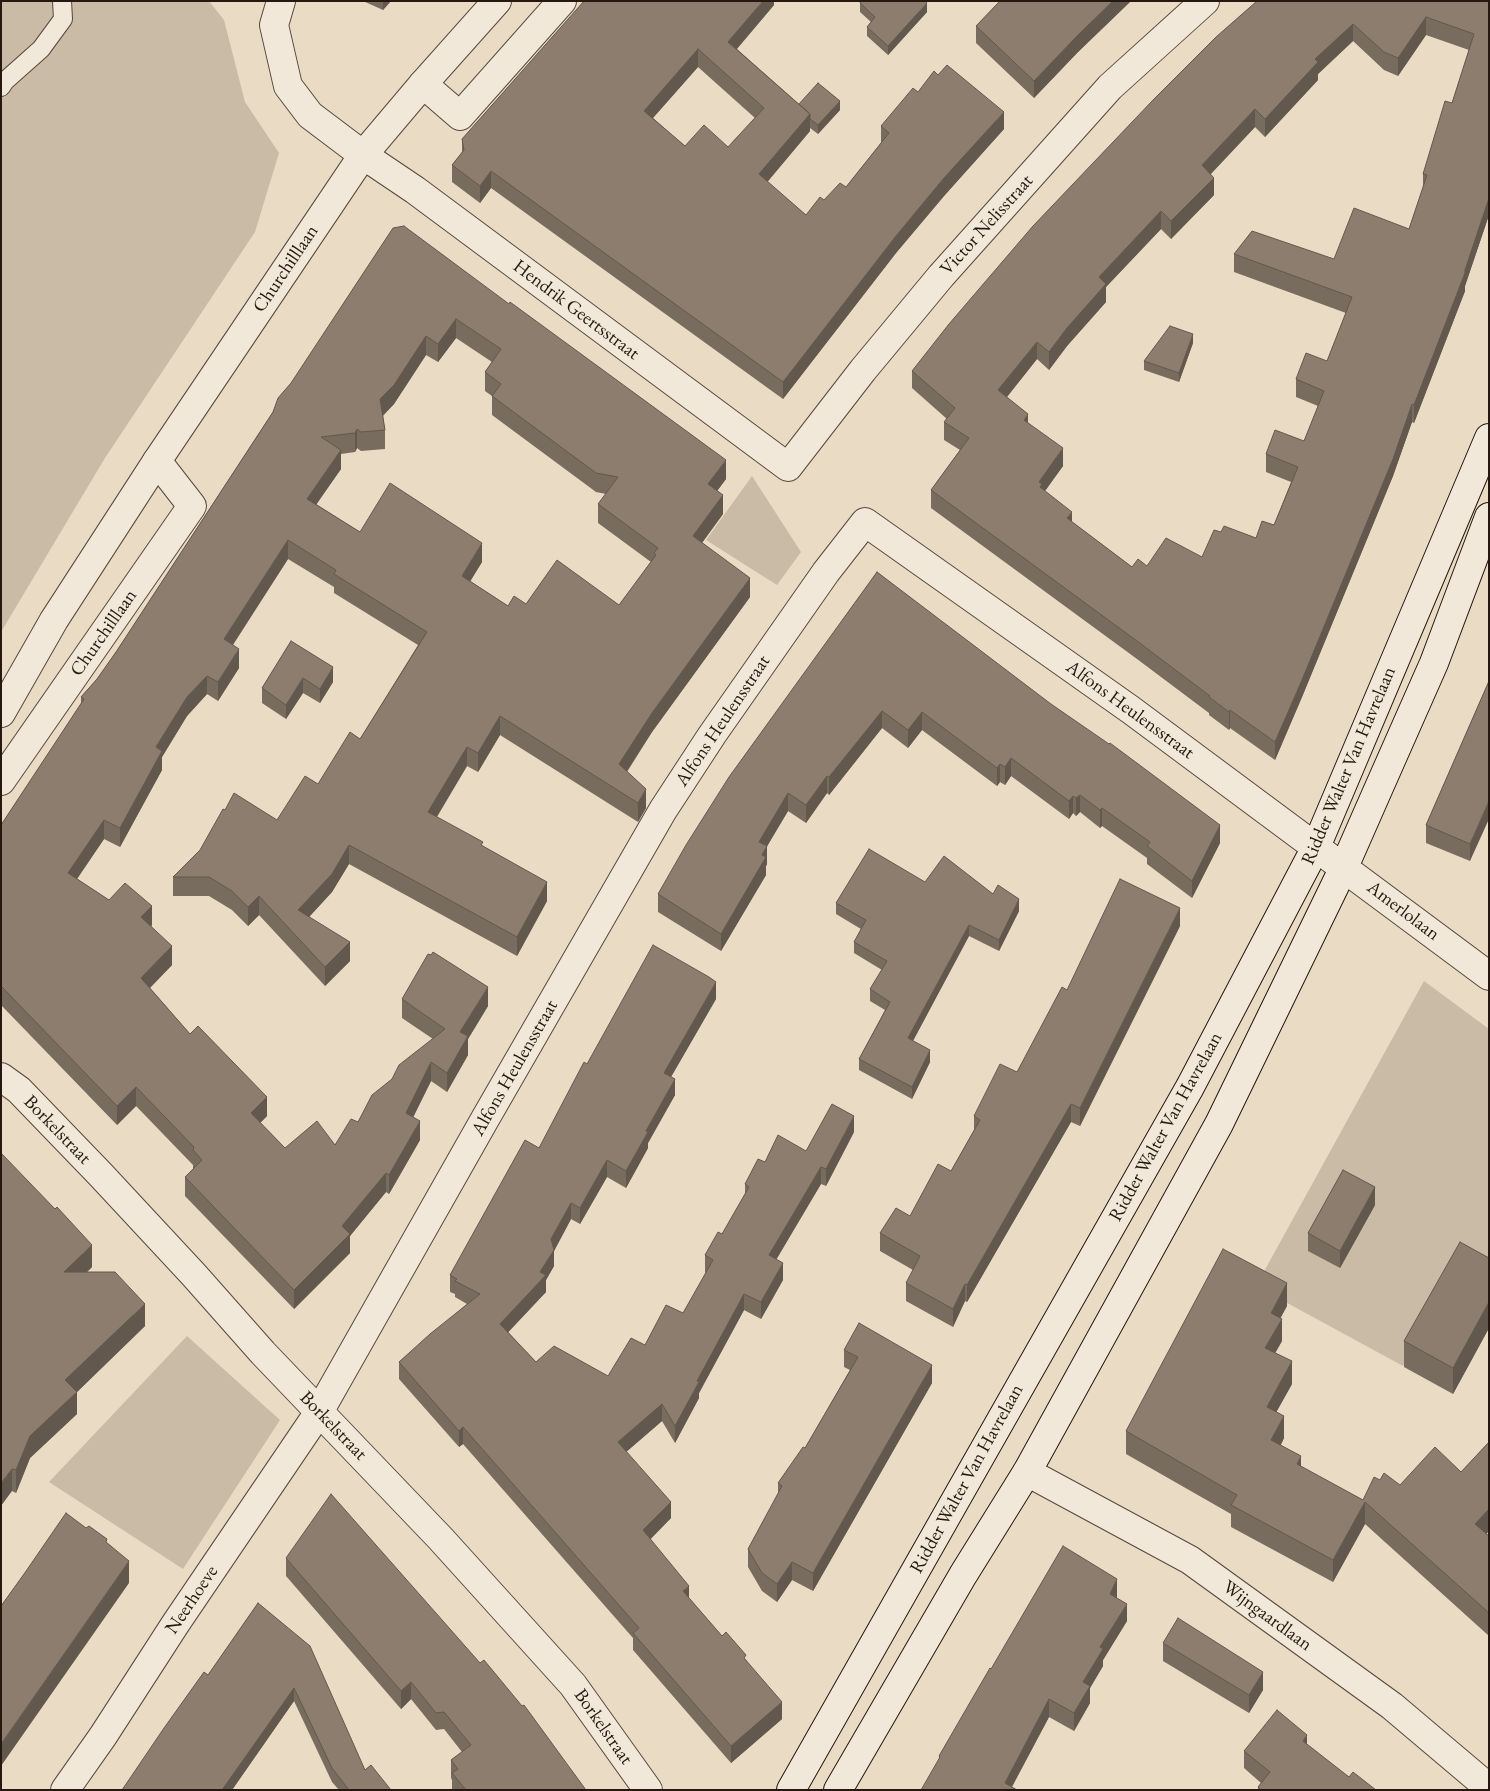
<!DOCTYPE html>
<html>
<head>
<meta charset="utf-8">
<style>
	body { margin:0 }
	#map { position:relative; width:1490px; height:1791px; overflow:hidden; background:#eadcc4; font-family:"EB Garamond",serif }
	canvas { display:block }
	.frame { position:absolute; inset:0; border:2px solid #261710; pointer-events:none }
</style>
</head>
<body>
<div id="map">
<canvas width="1490" height="1791"></canvas>
<div class="frame"></div>
</div>
<script>
const c = document.querySelector('canvas').getContext('2d');
c.lineJoin = 'round';
function fillPath(path, color) {
  c.fillStyle = color;
  c.fill(path, 'evenodd');
}
function poly(rows) {
  const path = new Path2D();
  for (const r of rows) {
    path.moveTo(r[0], r[1]);
    for (let i = 2; i < r.length; i += 2) path.lineTo(r[i], r[i + 1]);
  }
  return path;
}
function stroke(path, color, width, dash) {
  c.strokeStyle = color;
  c.lineWidth = width;
  c.lineCap = dash ? 'butt' : 'round';
  c.setLineDash(dash || []);
  c.stroke(path);
}
function write(font, color, halo, rows, align = 'center') {
  c.font = font + ' "EB Garamond",serif';
  c.lineWidth = 4;
  c.setLineDash([]);
  c.textBaseline = 'middle';
  c.strokeStyle = halo;
  c.fillStyle = color;
  for (const [text, x, y, turn = 0] of rows) {
    c.save();
    c.translate(x, y);
    c.rotate((+turn || 0) * Math.PI / 180);
    c.textAlign = isNaN(turn) ? turn : align;
    if (halo) c.strokeText(text, 0, 0);
    c.fillText(text, 0, 0);
    c.restore();
  }
}
const green = poly([
	[1,1,209,1,224,20,245,102,279,153,255,232,105,458,1,632],
	[752,476,801,552,777,585,706,540],
	[1424,981,1489,1029,1489,1280,1461,1263,1403,1366,1256,1286],
	[187,1336,280,1420,183,1569,49,1482]
]);
const service = poly([
	[1,87,5,81,41,49,63,19,62,1]
]);
const minor = poly([
	[423,84,460,116,562,1],
	[363,155,415,190,788,467,863,370,941,276,1110,87,1205,1],
	[1,781,192,506,157,461],
	[1027,1472,1190,1560,1392,1706,1489,1788],
	[65,1790,103,1736,176,1623,319,1412,485,1119,663,810,712,735,826,572,865,522,1131,710,1489,976]
]);
const tertiary = poly([
	[281,1,274,25,288,86,310,115,363,155],
	[1,713,54,620,157,461,363,155,423,84,497,1],
	[1,1077,19,1090,101,1175,194,1275,263,1353,441,1539,573,1685,648,1790]
]);
const secondary = poly([
	[791,1790,1190,1087,1316,847,1489,438],
	[838,1790,963,1575,1027,1472,1219,1124,1344,867,1377,792,1434,663,1489,517]
]);
const wall = poly([
	[363,1,391,1,383,10],
	[774,1,774,5,737,49,799,104,840,110,818,134,810,128,810,131,767,182,806,215,824,200,846,187,881,143,881,126,918,92,1004,129,944,196,896,253,783,399,491,188,480,203,452,182,452,165,462,152,462,139],
	[698,67,755,118,728,147,685,146,653,118],
	[1000,1,1131,1,1078,52,1034,98,976,43,976,26],
	[1489,1,1489,215,1465,286,1465,291,1414,423,1412,422,1393,476,1302,697,1275,760,1230,728,1229,730,1209,715,1209,713,1137,659,931,508,931,490,960,450,944,440,944,422,947,419,912,388,912,371,1216,37],
	[1426,35,1469,50,1452,103,1423,174,1423,188,1409,229,1334,259,1234,254,1234,272,1346,313,1327,361,1296,379,1296,397,1318,406,1304,441,1266,454,1266,472,1291,482,1274,525,1256,538,1221,532,1202,557,1147,566,1132,567,1072,522,1045,491,1063,466,1007,397,1037,359,1049,370,1067,346,1106,302,1106,287,1161,229,1171,239,1214,195,1211,174,1255,127,1265,137,1318,80,1318,74,1353,41,1384,70,1398,76],
	[860,3,927,12,888,55,867,36,867,27,871,22,860,12],
	[393,228,726,479,717,491,723,514,702,543,750,597,652,732,627,772,646,808,638,822,500,735,478,772,467,766,437,817,483,846,547,901,517,956,349,864,332,892,309,917,350,961,325,986,259,915,248,926,232,910,209,896,173,896,173,877,277,820,318,784,360,739,418,645,334,593,334,587,288,559,233,645,239,668,218,701,207,694,187,716,162,757,162,770,120,847,104,839,77,879,109,900,152,925,151,926,172,965,150,988,190,1034,267,1116,260,1123,285,1148,335,1145,358,1122,392,1079,433,1039,402,1018,402,999,488,1006,468,1039,468,1055,447,1092,431,1081,413,1117,420,1140,389,1194,386,1192,350,1236,350,1253,294,1309,185,1196,185,1177,193,1169,193,1165,136,1106,117,1125,1,1005,1,825,81,704,81,697,97,679,116,652],
	[456,338,492,362,485,372,485,391,492,396,492,415,596,492,606,494,598,504,598,523,651,562,619,605,526,604,508,606,470,581,482,562,360,532,316,504,341,469,341,454,355,452,357,448,361,451,385,449,385,430,383,416,394,404,426,355,438,362],
	[1193,343,1179,382,1144,370,1144,361],
	[877,572,1220,843,1192,898,1147,864,1147,858,1102,826,1100,828,1080,812,1076,816,1073,813,1069,819,1011,776,1005,785,1000,782,997,786,922,730,908,748,882,728,829,795,827,793,806,823,788,811,767,846,767,864,766,866,766,875,721,951,658,912,658,894],
	[291,641,333,682,320,703,303,693,286,719,262,703,262,688],
	[1489,681,1470,861,1426,843,1426,825],
	[925,882,993,894,1019,911,999,951,969,936,913,1041,930,1062,912,1099,859,1070,859,1059,885,1010,870,1001,870,989,882,970,854,953,854,942,861,929,836,914,836,903],
	[1180,926,1080,1126,1071,1122,967,1302,965,1301,953,1327,906,1301,906,1283,913,1270,880,1251,880,1233,910,1216,951,1171,974,1130,974,1116,1017,1072,1067,990],
	[716,999,671,1077,675,1095,648,1143,648,1148,626,1188,607,1177,580,1224,571,1219,554,1251,554,1266,546,1280,546,1292,508,1332,536,1362,608,1376,683,1313,706,1273,705,1272,705,1255,722,1234,745,1194,745,1184,765,1162,806,1151,854,1132,826,1186,821,1184,776,1259,783,1280,761,1319,744,1310,699,1393,699,1398,675,1443,662,1421,626,1452,671,1518,650,1539,689,1598,722,1636,746,1660,782,1719,731,1763,633,1650,633,1638,463,1444,459,1447,399,1379,399,1362,467,1304,455,1297,455,1294,450,1292,450,1275,539,1148,587,1064],
	[1,1153,92,1267,87,1272,145,1326,77,1392,77,1414,30,1458,16,1493,12,1491],
	[1375,1205,1340,1268,1308,1251,1308,1233],
	[1489,1258,1489,1328,1453,1394,1404,1367,1404,1341],
	[1287,1306,1280,1318,1282,1341,1275,1353,1292,1384,1276,1412,1284,1438,1281,1445,1301,1467,1363,1500,1380,1480,1400,1485,1461,1472,1489,1442,1489,1531,1486,1534,1489,1536,1489,1636,1365,1524,1333,1582,1231,1527,1231,1514,1126,1454,1126,1431],
	[844,1350,932,1383,813,1591,792,1580,777,1602,762,1591,748,1567,748,1549,778,1494,778,1483,805,1448,850,1370,844,1367],
	[286,1558,586,1790,452,1790,452,1780,451,1778,451,1760,462,1752,444,1729,436,1730,411,1699,401,1709,286,1576],
	[1117,1597,1117,1598,1127,1621,1103,1660,1103,1666,1090,1688,1090,1703,1074,1731,1049,1717,1012,1787,939,1759,939,1756,991,1669],
	[258,1603,365,1770,391,1790,339,1790,332,1782,294,1701,232,1790,122,1790,208,1675],
	[1163,1643,1263,1690,1249,1713,1163,1661],
	[1307,1745,1349,1777,1376,1790,1258,1790,1258,1787,1261,1783,1244,1768,1244,1751]
]);
const shadedWall = poly([
	[383,1,391,1,383,10],
	[763,1,774,1,774,5,728,59,728,42],
	[1113,1,1131,1,1078,52,1034,98,1034,81,1078,35],
	[927,3,927,12,888,55,888,46],
	[1426,17,1426,35,1398,76,1398,58],
	[1353,24,1353,41,1318,74,1318,80,1265,137,1265,119,1315,59],
	[698,49,698,67,644,128,644,111],
	[840,101,840,110,818,134,818,125],
	[1255,109,1255,127,1202,183,1202,165],
	[1004,112,1004,129,944,196,896,253,783,399,783,382,896,236,944,178],
	[810,114,810,131,759,192,759,174],
	[491,171,491,188,480,203,480,186],
	[1214,178,1214,195,1171,239,1171,221],
	[1489,198,1489,215,1465,286,1465,291,1414,423,1414,405,1465,270],
	[1161,211,1161,229,1106,287,1106,302,1067,346,1049,370,1049,352,1099,277],
	[456,319,456,338,438,362,438,344],
	[1193,334,1193,343,1179,382,1179,373],
	[426,336,426,355,394,404,380,418,380,399],
	[1037,342,1037,359,998,408,998,390],
	[1412,404,1412,422,1393,476,1302,697,1275,760,1275,742],
	[1028,414,1028,432,1024,420],
	[357,429,357,448,355,452,355,433],
	[1063,448,1063,466,1042,495,1039,482],
	[341,450,341,469,307,518,307,499],
	[726,460,726,479,708,503,708,484],
	[723,495,723,514,693,555,693,536],
	[1072,512,1072,530,1067,518],
	[288,540,288,559,224,658,224,639],
	[482,543,482,562,462,595,462,576],
	[750,578,750,597,652,732,619,783,619,764,652,713],
	[239,649,239,668,218,701,218,682],
	[333,667,333,682,320,703,320,689],
	[207,676,207,694,187,716,162,757,162,770,120,847,120,828,156,747,187,697],
	[303,678,303,693,286,719,286,705],
	[1230,710,1230,728,1229,730,1229,712],
	[882,711,882,728,829,795,829,777],
	[922,712,922,730,908,748,908,730],
	[500,716,500,735,478,772,478,753],
	[467,747,467,766,428,831,428,812],
	[1011,758,1011,776,1005,785,1005,767],
	[1000,764,1000,782,997,786,997,768],
	[827,776,827,793,806,823,806,805],
	[646,789,646,808,638,822,638,803],
	[788,793,788,811,759,860,759,842],
	[1080,795,1080,812,1076,816,1076,798],
	[1073,796,1073,813,1069,819,1069,801],
	[1489,801,1489,819,1470,861,1470,844],
	[1102,808,1102,826,1100,828,1100,810],
	[104,820,104,839,68,892,68,873],
	[1220,825,1220,843,1192,898,1192,881],
	[349,845,349,864,332,892,298,929,298,910],
	[767,846,767,864,766,866,766,875,721,951,721,934],
	[547,882,547,901,517,956,517,937],
	[259,896,259,915,248,926,248,907],
	[1019,899,1019,911,999,951,999,940],
	[152,906,152,925,141,936,141,917],
	[1180,908,1180,926,1080,1126,1080,1108],
	[969,925,969,936,908,1050,908,1038],
	[350,942,350,961,325,986,325,967],
	[172,946,172,965,141,997,141,978],
	[716,982,716,999,664,1089,664,1073],
	[488,987,488,1006,468,1039,468,1055,447,1092,447,1073,460,1032],
	[930,1050,930,1062,912,1099,912,1087],
	[431,1062,431,1081,406,1132,406,1113],
	[675,1079,675,1095,648,1143,648,1148,626,1188,626,1171,646,1131],
	[136,1087,136,1106,117,1125,117,1106],
	[267,1097,267,1116,251,1132,251,1113],
	[1071,1104,1071,1122,967,1302,967,1285],
	[854,1116,854,1132,826,1186,826,1169],
	[420,1121,420,1140,389,1194,389,1175],
	[607,1160,607,1177,580,1224,580,1208],
	[821,1167,821,1184,769,1272,769,1255],
	[386,1173,386,1192,350,1236,350,1253,294,1309,294,1290,342,1226],
	[1375,1187,1375,1205,1340,1268,1340,1251],
	[571,1203,571,1219,554,1251,554,1266,546,1280,546,1292,500,1341,500,1324,540,1272,551,1239],
	[92,1245,92,1267,64,1294,64,1272],
	[783,1263,783,1280,761,1319,761,1302],
	[1287,1283,1287,1306,1271,1336,1271,1313],
	[965,1284,965,1301,953,1327,953,1309],
	[744,1294,744,1310,699,1393,699,1398,675,1443,675,1426,697,1381],
	[1489,1302,1489,1328,1453,1394,1453,1368],
	[145,1304,145,1326,77,1392,77,1414,30,1458,16,1493,16,1470,30,1436,65,1380],
	[1282,1319,1282,1341,1265,1371,1265,1348],
	[1292,1361,1292,1384,1267,1429,1267,1407],
	[932,1365,932,1383,813,1591,813,1573],
	[662,1404,662,1421,618,1459,618,1442],
	[1284,1416,1284,1438,1271,1462,1271,1440],
	[463,1427,463,1444,459,1447,459,1431],
	[1301,1456,1301,1479,1297,1464],
	[12,1469,12,1491,1,1506,1,1483],
	[671,1502,671,1518,643,1547,643,1530],
	[1365,1502,1365,1524,1333,1582,1333,1560],
	[1489,1509,1489,1531,1475,1547,1475,1524],
	[129,1561,129,1583,1,1766,1,1744],
	[792,1562,792,1580,777,1602,777,1584],
	[1117,1579,1117,1597,1110,1611,1110,1594],
	[689,1586,689,1603,683,1591],
	[1127,1604,1127,1621,1103,1660,1103,1666,1090,1688,1090,1703,1074,1731,1074,1713,1083,1682,1100,1647],
	[1263,1672,1263,1690,1249,1713,1249,1695],
	[411,1682,411,1699,401,1709,401,1691],
	[294,1688,294,1701,232,1790,222,1790],
	[1049,1699,1049,1717,1010,1790,1005,1783],
	[782,1702,782,1719,731,1763,731,1746],
	[1307,1735,1307,1752,1303,1741]
]);
const building = poly([
	[584,1,763,1,728,42,810,114,759,174,806,215,820,197,824,200,840,183,846,187,889,133,881,126,913,88,918,92,934,71,938,75,947,65,1004,112,944,178,896,236,783,382,491,171,480,186,452,165,464,150,462,139,584,1],
	[698,49,764,108,728,147,704,125,685,146,644,111,698,49],
	[861,1,925,1,927,3,888,46,867,27,875,17,860,3,861,1],
	[1000,1,1113,1,1078,35,1034,81,976,26,1000,1],
	[1257,1,1489,1,1489,198,1465,270,1465,273,1414,405,1412,404,1393,459,1302,680,1275,742,1230,710,1229,712,1209,697,1210,696,1137,641,931,490,969,438,944,422,955,408,912,371,949,324,1033,226,1154,99,1216,37,1257,1],
	[1426,17,1474,34,1452,103,1445,101,1423,174,1427,175,1409,229,1354,208,1334,259,1252,231,1234,254,1352,297,1327,361,1306,353,1296,379,1324,391,1304,441,1275,430,1266,454,1298,467,1274,525,1262,521,1256,538,1224,526,1221,532,1214,530,1202,557,1166,538,1147,566,1138,559,1132,567,1067,518,1072,512,1040,487,1042,484,1039,482,1063,448,1024,420,1028,414,998,390,1037,342,1049,352,1067,328,1106,284,1099,277,1161,211,1171,221,1214,178,1202,165,1255,109,1265,119,1318,62,1315,59,1353,24,1384,52,1398,58,1426,17],
	[818,83,840,101,818,125,810,119,810,114,799,104,818,83],
	[404,226,509,304,510,302,726,460,708,484,723,495,693,536,750,578,652,713,619,764,646,789,638,803,500,716,478,753,467,747,428,812,483,842,481,845,547,882,517,937,349,845,332,874,298,910,350,942,325,967,259,896,248,907,232,891,209,877,173,877,200,850,223,809,225,810,234,793,277,820,305,776,318,784,350,732,360,739,427,632,334,574,336,570,288,540,224,639,239,649,218,682,207,676,187,697,156,747,162,751,120,828,104,820,68,873,109,900,125,883,152,906,141,917,172,946,141,978,190,1034,198,1026,267,1097,251,1113,285,1148,317,1121,335,1145,351,1119,358,1122,372,1095,392,1079,399,1065,445,1029,402,999,428,954,431,955,433,952,488,987,460,1032,468,1036,447,1073,431,1062,406,1113,420,1121,389,1175,386,1173,342,1226,350,1234,294,1290,185,1177,202,1160,193,1150,194,1147,136,1087,117,1106,1,986,1,825,84,699,81,697,97,679,116,652,273,412,278,398,291,383,393,228,404,226],
	[456,319,501,349,485,372,501,384,492,396,596,473,618,477,598,504,658,548,654,553,656,555,619,605,557,560,526,604,514,596,508,606,462,576,482,543,390,483,360,532,307,499,341,450,321,437,355,433,357,429,361,432,385,430,380,399,394,385,426,336,438,344,456,319],
	[1170,326,1193,334,1179,373,1144,361,1170,326],
	[877,572,1051,704,1109,744,1110,743,1220,825,1192,881,1147,846,1150,842,1102,808,1100,810,1080,795,1076,798,1073,796,1069,801,1011,758,1005,767,1000,764,997,768,922,712,908,730,882,711,829,777,827,776,806,805,788,793,759,842,767,846,762,855,766,857,721,934,658,894,686,845,729,777,877,572],
	[291,641,333,667,320,689,303,678,286,705,262,688,291,641],
	[1489,681,1489,801,1470,844,1426,825,1489,681],
	[869,849,925,882,944,856,993,894,998,885,1019,899,999,940,969,925,908,1038,930,1050,912,1087,859,1059,890,1002,870,989,887,961,854,942,866,920,836,903,869,849],
	[1120,879,1180,908,1080,1108,1071,1104,967,1285,965,1284,953,1309,906,1283,920,1256,880,1233,896,1208,910,1216,938,1164,951,1171,980,1120,974,1116,1000,1064,1017,1072,1062,987,1067,990,1120,879],
	[653,945,709,977,716,982,664,1073,675,1079,646,1131,648,1132,626,1171,607,1160,580,1208,571,1203,551,1239,554,1250,540,1272,546,1275,500,1324,536,1362,554,1346,608,1376,631,1338,645,1345,666,1305,683,1313,713,1260,705,1255,718,1232,722,1234,749,1187,745,1184,758,1159,765,1162,778,1135,806,1151,832,1104,854,1116,826,1169,821,1167,769,1255,783,1263,761,1302,744,1294,697,1381,699,1382,675,1426,662,1404,618,1442,671,1502,643,1530,689,1586,683,1591,722,1636,726,1632,746,1655,744,1658,782,1702,731,1746,633,1633,639,1628,463,1427,459,1431,399,1362,430,1334,480,1294,455,1281,457,1279,450,1275,525,1140,539,1148,584,1062,587,1064,653,945],
	[1,1153,55,1209,57,1207,92,1245,64,1272,115,1272,145,1304,65,1380,77,1392,30,1436,16,1470,12,1469,1,1483,1,1153],
	[1343,1170,1375,1187,1340,1251,1308,1233,1343,1170],
	[1460,1242,1489,1258,1489,1302,1453,1368,1404,1341,1460,1242],
	[1223,1249,1287,1283,1271,1313,1282,1319,1265,1348,1292,1361,1267,1407,1284,1416,1271,1440,1301,1456,1297,1464,1363,1500,1374,1477,1380,1480,1384,1473,1400,1485,1435,1447,1461,1472,1489,1442,1489,1509,1475,1524,1489,1536,1489,1613,1365,1502,1333,1560,1231,1505,1237,1495,1126,1431,1223,1249],
	[859,1323,932,1365,813,1573,792,1562,777,1584,762,1573,748,1549,782,1486,778,1483,803,1447,805,1448,858,1357,844,1350,859,1323],
	[331,1494,480,1663,484,1660,522,1706,524,1705,586,1790,466,1790,452,1773,458,1769,451,1760,471,1745,444,1712,436,1713,411,1682,401,1691,286,1558,331,1494],
	[66,1513,86,1528,89,1526,107,1539,106,1542,129,1561,1,1744,1,1606,24,1574,66,1513],
	[1063,1546,1117,1579,1110,1594,1127,1604,1100,1647,1103,1649,1083,1682,1090,1686,1074,1713,1049,1699,1005,1783,1017,1790,921,1790,940,1757,939,1756,972,1699,990,1668,991,1669,1063,1546],
	[258,1603,310,1646,365,1770,371,1765,391,1790,349,1790,332,1768,294,1688,222,1790,122,1790,164,1728,204,1672,208,1675,258,1603],
	[1178,1618,1263,1672,1249,1695,1163,1643,1178,1618],
	[1277,1710,1307,1735,1303,1741,1349,1777,1353,1772,1376,1790,1261,1790,1258,1787,1270,1772,1244,1751,1277,1710]
]);
const streetNames = [
	["Victor Nelisstraat",987,225,-48],
	["Churchilllaan",286,269,-56],
	["Hendrik Geertsstraat",576,310,37],
	["Churchilllaan",104,633,-55],
	["Alfons Heulensstraat",1130,710,36],
	["Alfons Heulensstraat",723,721,-56],
	["Ridder Walter Van Havrelaan",1349,766,-67],
	["Amerlolaan",1403,911,37],
	["Alfons Heulensstraat",515,1068,-60],
	["Ridder Walter Van Havrelaan",1166,1127,-61],
	["Borkelstraat",57,1130,46],
	["Borkelstraat",333,1426,46],
	["Ridder Walter Van Havrelaan",967,1479,-61],
	["Neerhoeve",192,1600,-56],
	["Wijngaardlaan",1267,1616,36],
	["Borkelstraat",603,1727,55]
];
fillPath(green, '#c9bba5');
stroke(service, '#57483d', 20);
stroke(minor, '#57483d', 30);
stroke(tertiary, '#57483d', 30);
stroke(secondary, '#261710', 30);
stroke(service, '#f1e8d9', 18);
stroke(minor, '#f1e8d9', 28);
stroke(tertiary, '#f1e8d9', 28);
stroke(secondary, '#f1e8d9', 28);
fillPath(wall, '#786c5f');
fillPath(shadedWall, '#62584d');
fillPath(building, '#8c7d6e');
stroke(building, '#62584d', 1);
write('19px', '#261710', '#f1e8d9', streetNames);
</script>
</body>
</html>
